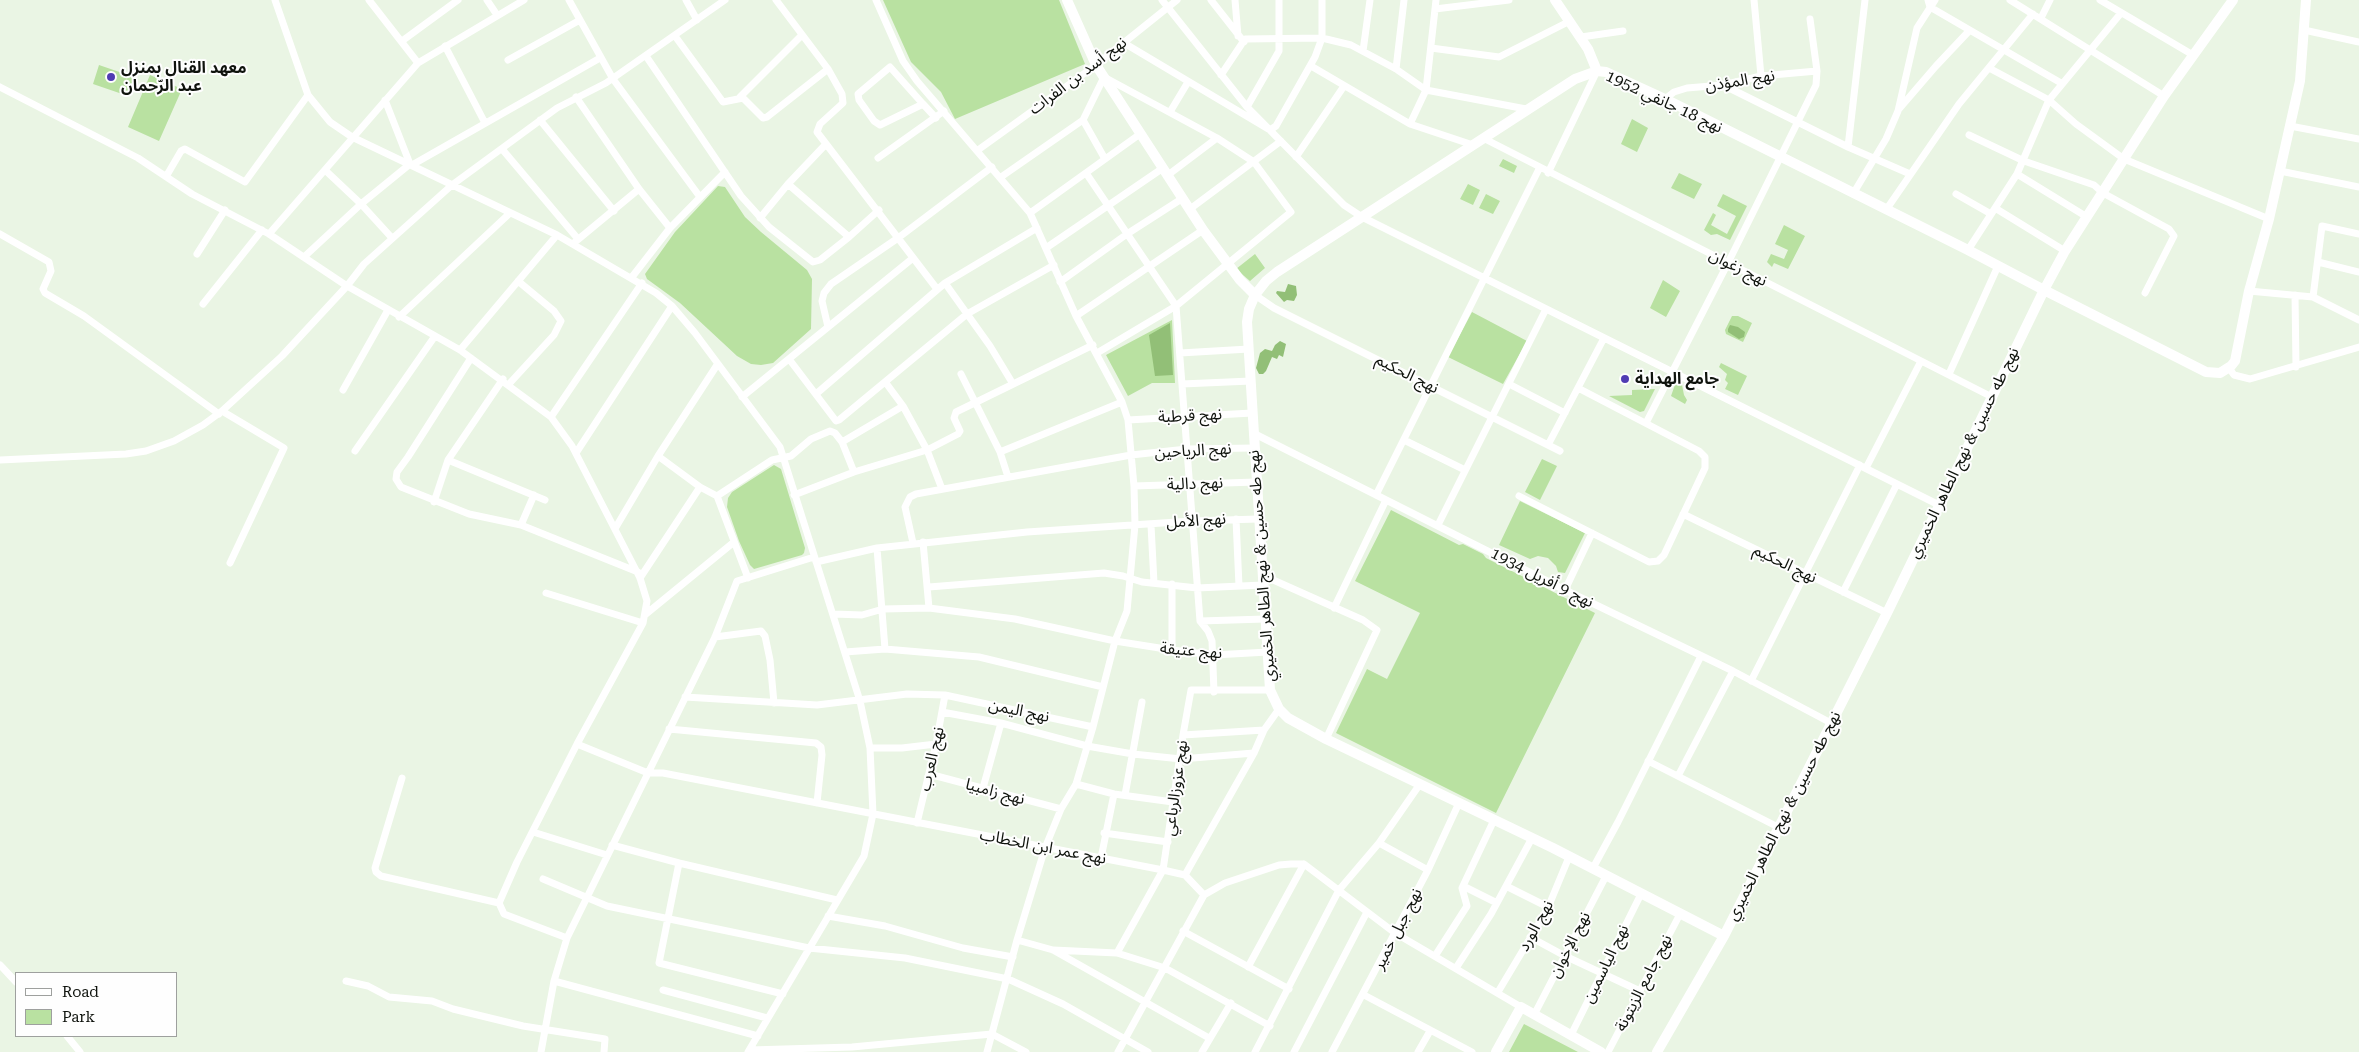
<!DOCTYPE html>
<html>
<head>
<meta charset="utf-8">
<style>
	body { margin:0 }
	#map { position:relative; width:2359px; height:1052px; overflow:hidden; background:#eaf5e4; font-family:"Roboto Serif",serif }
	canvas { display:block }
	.legend { position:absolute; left:15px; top:972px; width:162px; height:65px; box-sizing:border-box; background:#fefefe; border:1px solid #9ea09e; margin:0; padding:6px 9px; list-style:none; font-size:15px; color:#0f130d }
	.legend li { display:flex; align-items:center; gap:10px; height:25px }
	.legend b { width:25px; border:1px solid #9ea09e }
</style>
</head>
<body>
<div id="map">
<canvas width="2359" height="1052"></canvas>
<ul class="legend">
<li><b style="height:6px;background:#fff"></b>Road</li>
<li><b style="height:14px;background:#b9e1a1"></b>Park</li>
</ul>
</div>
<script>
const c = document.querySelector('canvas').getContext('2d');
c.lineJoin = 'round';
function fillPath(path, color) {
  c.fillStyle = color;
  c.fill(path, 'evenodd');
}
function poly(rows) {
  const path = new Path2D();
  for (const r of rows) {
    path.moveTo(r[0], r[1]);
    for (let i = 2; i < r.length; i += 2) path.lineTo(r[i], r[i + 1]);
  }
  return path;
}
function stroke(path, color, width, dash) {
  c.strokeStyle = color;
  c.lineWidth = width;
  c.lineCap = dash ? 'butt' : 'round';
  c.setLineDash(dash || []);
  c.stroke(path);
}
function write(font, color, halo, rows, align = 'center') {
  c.font = font + ' "Roboto Serif","Noto Sans Arabic",serif';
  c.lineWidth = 4;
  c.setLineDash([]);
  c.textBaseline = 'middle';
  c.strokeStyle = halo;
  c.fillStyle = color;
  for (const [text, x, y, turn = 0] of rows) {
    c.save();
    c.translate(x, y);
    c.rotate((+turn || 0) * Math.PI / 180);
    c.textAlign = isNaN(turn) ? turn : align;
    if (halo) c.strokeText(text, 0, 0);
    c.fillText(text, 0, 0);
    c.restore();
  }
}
const green = poly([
	[883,0,1059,0,1085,64,955,119,941,92,911,62],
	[99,65,134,77,128,96,93,84],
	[150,75,182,89,159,141,128,127],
	[1632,119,1648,128,1637,152,1621,144],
	[1503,159,1517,166,1514,173,1499,166],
	[1679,173,1702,184,1694,199,1671,188],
	[1468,184,1480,190,1473,205,1460,199],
	[718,186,725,187,745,217,761,232,807,270,812,279,811,329,773,363,761,365,751,364,737,356,680,303,647,279,645,274,675,232],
	[1486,194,1500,201,1493,214,1479,208],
	[1723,194,1747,206,1730,240,1717,234,1711,235,1704,230,1713,213,1716,215,1711,225,1727,234,1736,216,1717,206],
	[1784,225,1805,236,1788,269,1774,263,1772,267,1767,262,1771,254,1784,259,1788,250,1775,244],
	[1255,254,1265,268,1250,281,1236,269],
	[1663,280,1680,291,1666,317,1650,308],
	[1472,312,1527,341,1503,384,1448,357],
	[1732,316,1738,316,1752,323,1743,342,1726,334,1725,330],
	[1172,320,1175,383,1152,383,1128,396,1106,355],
	[1721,363,1747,376,1738,395,1725,389,1728,383,1725,380,1727,374,1719,367],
	[1676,382,1682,385,1684,395,1687,400,1685,404,1671,396],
	[1655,389,1644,411,1640,412,1609,396,1632,395,1632,390],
	[1542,459,1557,466,1540,500,1525,492],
	[774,465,781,469,805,548,804,553,802,555,754,569,750,565,739,541,727,507,728,498,732,492],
	[1520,501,1585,533,1565,573,1558,572,1556,566,1548,558,1538,556,1530,559,1499,545],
	[1391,510,1459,545,1463,544,1483,554,1486,558,1595,613,1496,813,1336,733,1367,669,1387,679,1420,613,1355,581],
	[1524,1024,1578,1052,1509,1052]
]);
const forest = poly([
	[1288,284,1296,286,1297,295,1294,301,1287,300,1284,302,1276,293,1277,291,1285,292],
	[1170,323,1173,375,1155,376,1149,335],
	[1730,325,1738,327,1745,332,1744,337,1739,339,1728,332,1728,329],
	[1280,341,1286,344,1283,357,1279,355,1277,359,1272,357,1266,371,1263,374,1259,374,1256,368,1260,353,1265,349,1272,351,1275,345]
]);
const street = poly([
	[275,0,308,95,330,122,352,137,557,235,656,293,672,306,695,333,780,447,860,701,870,748,873,814,864,856,748,1052],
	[369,0,418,63],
	[487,0,497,15],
	[569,0,613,79,700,197],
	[686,0,697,20],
	[776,0,828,69,842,94,843,103,820,124,817,132,937,289],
	[876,0,903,61,917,81,1030,213,1076,316,1122,402,1128,420,1134,486,1135,525,1127,611,1115,641,1093,727,1076,784,1061,809,1045,848,1017,940,987,1052],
	[1162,0,1247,107,1344,205,1362,217,1939,505],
	[1211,0,1244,42],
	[1235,0,1238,36],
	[1754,0,1761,76],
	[1928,0,1930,7,2061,83],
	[2010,0,2164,96],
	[2100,0,2193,55],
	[1435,9,1509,0],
	[2041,18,2050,0],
	[2304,30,2359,42],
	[675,36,723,102,743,98,763,118,767,117,828,69],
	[1581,37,1623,31],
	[402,41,458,0],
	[1124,43,1270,130,1276,126,1315,57,1322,38,1322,0],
	[445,46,485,123],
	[1431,48,1499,57,1570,21],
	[1363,51,1370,0],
	[646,56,741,196,769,227,813,262,820,260,849,237,879,210],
	[508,60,580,20],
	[1311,66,1410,124,1426,90,1436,0],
	[1989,68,2049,100,2076,124,2124,159,2269,219],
	[1396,69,1404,0],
	[1221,75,1245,39,1322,38,1351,45,1396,69,1426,90,1526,109],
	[1723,85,1848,147,1865,0],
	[0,87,138,158,192,194,269,234,347,286,282,356,222,411,203,425,174,441,146,451,126,454,0,460],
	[576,97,639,189,670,228],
	[740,97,802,35],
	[1665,99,1674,92,1687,88,1723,85,1761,76,1817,71],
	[923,104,890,67,858,94,859,100,874,121,880,125,923,104,936,118],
	[1247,107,1279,51,1279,0],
	[1899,109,1936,66,1969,31],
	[1170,112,1188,82],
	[540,120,614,211],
	[1410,124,1473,145],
	[2290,126,2359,139],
	[1969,135,2024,161,2094,185,2103,193,2169,229,2174,236,2145,293],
	[1483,138,1992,397],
	[1848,147,1910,174],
	[502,149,578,239],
	[978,150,1096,65,1177,0],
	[1296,157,1344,86],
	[878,158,944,111],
	[412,165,600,58],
	[325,170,361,204,392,238],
	[2280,171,2359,187],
	[1086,173,1176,306,1200,621,1208,631,1212,641,1214,692],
	[1548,173,1597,71],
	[2017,174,2087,217],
	[167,175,181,151,185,149,245,182,308,95],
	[1168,175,1217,138],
	[1001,177,1083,120],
	[788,184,849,237],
	[1853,194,1886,139,1898,111,1917,28,1935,0],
	[1956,194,1991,214],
	[1995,208,2065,251],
	[1190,209,1281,141],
	[1886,210,1959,104,2033,14],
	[1030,213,1140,134],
	[760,218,788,184,826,144],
	[0,234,49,262,51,271,43,289,45,293,84,316,219,414],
	[269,234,418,63,524,0],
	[575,242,639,189],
	[1046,248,1163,168],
	[1968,250,2017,174,2049,100,2121,13],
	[197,254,225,210],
	[304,257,361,204,410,164,385,100],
	[2318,262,2359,272],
	[632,277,670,228,725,172],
	[1060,282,1127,234,1183,198],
	[945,283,990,346,1013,384],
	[2249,291,2313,297,2359,320],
	[1255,295,1274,308,1560,451],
	[2295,295,2296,367],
	[2313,297,2322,226,2359,234],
	[203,304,262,230],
	[1076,316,1203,230],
	[399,317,510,213],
	[828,327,822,301,824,293,831,284,898,238,992,167],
	[460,350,557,235],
	[1097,353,1176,306,1291,212,1254,162,1217,138,1104,77,1083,120,1105,159],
	[1180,353,1249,349],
	[471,358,408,457,397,472,396,479,401,487,469,514,521,525,638,572],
	[789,359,833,417,836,421,839,420,967,314,1054,265],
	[2229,368,2234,375,2250,379,2359,347],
	[961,374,1000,452,1008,477],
	[1949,374,1998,266],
	[886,383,903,406,927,450,942,489],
	[509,384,554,335,561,321,554,311,518,281],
	[1182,384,1251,381],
	[1509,384,1565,413],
	[343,390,388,310],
	[816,394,945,283,1037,228],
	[742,397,913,258],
	[222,411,284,448,230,563],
	[551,417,642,283],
	[1128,420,1252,413],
	[1646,423,1728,263,1816,85,1817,71,1810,19],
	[1253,433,1565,590,1733,671,1831,723],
	[1404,440,1465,470],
	[842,442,903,406],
	[1548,445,1604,338],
	[355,451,435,336],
	[1000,452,1122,402],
	[576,453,672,306],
	[658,456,700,487,717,496,772,460,791,456,811,439,830,431,835,433,842,442,854,472],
	[448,460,545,500],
	[1866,468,1921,361],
	[1134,486,1256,482],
	[794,495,854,472,927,450,958,434,960,431,954,418,956,412,1093,345],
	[1376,495,1539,169],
	[717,496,748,578],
	[1519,496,1649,562,1658,561,1664,555,1705,468,1705,457,1699,451,1578,388],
	[434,502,448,460,503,379],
	[1683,514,1887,613],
	[1236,519,1239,586],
	[521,525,534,495],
	[1151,525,1154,583],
	[1438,525,1546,309],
	[616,527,658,456,717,365],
	[923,542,929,608],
	[913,543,905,507,910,497,916,494,1131,455,1187,449,1254,448],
	[877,548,885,649],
	[816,562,877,548,1027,532,1192,521,1258,519],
	[1262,575,1363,620,1377,630,1326,739],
	[640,578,700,487],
	[929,587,1104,573,1123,576,1142,582,1197,588,1263,585],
	[1565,590,1592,533],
	[1843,592,1897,484],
	[546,593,643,623],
	[1334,608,1386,500],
	[646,614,734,542],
	[834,614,862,615,883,609,929,608,1015,619,1115,641,1172,650,1214,655,1268,652],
	[1200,621,1265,619],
	[715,637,761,631,765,636,770,660,774,703],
	[1172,650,1172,584],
	[845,652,885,649,979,657,1103,687],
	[1751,681,1860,465],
	[685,697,817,705,907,694,945,695,1093,727],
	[942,712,1001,723,1087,746,1133,754,1181,759,1254,753],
	[669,729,816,743,821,747,822,755,817,803],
	[1183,735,1264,730],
	[577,744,648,773,663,773,1163,870,1185,875,1204,895],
	[870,748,902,748,936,744],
	[1648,761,1778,827],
	[929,774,1061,809],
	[1678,776,1733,671],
	[402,778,375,868,376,872,381,876,499,903],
	[1076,784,1114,794,1173,802],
	[983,788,1001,723],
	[1125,795,1142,702],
	[917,823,936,744,945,695],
	[533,832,607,855],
	[1104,833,1168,842],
	[1379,843,1428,870],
	[612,845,679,863,837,900],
	[1101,858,1114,794],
	[679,863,659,963,783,994],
	[1593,868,1618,822,1701,656],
	[1185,875,1254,753,1264,730,1279,709],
	[543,879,607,906,809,948,905,958,1008,979,1063,1004,1148,1052],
	[1463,886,1497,903],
	[1506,886,1548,907],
	[828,916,885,926,963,948,1013,957],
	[1183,931,1289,989],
	[1530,937,1565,956,1640,991],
	[567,938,504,914,499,903,517,862,577,744,643,623,647,601,640,578,572,446,551,417,460,350,347,286,364,264,452,185,557,108,606,83,725,0],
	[1017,940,1053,950,1209,1038],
	[1053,950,1117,953,1165,968,1270,1026],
	[1117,953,1163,870,1183,735,1191,690,1270,690],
	[1435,956,1467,906,1462,888,1494,820],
	[0,965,16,982],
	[1248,967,1304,864],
	[1456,968,1491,914,1532,838],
	[346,981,368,986,389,997,432,1001,453,1009,523,1026,605,1039,604,1052],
	[554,981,758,1036],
	[663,990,767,1018],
	[1498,992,1547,910,1569,857],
	[1364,995,1472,1052],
	[1534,1015,1606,876],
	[1571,1035,1641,894],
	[67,1036,80,1052],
	[750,1050,852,1047,992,1034,1026,1052],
	[541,1052,554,981,567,938,715,637,737,581,814,557],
	[1118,1052,1204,895,1225,883,1279,865,1291,864,1304,864,1395,933,1521,1007],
	[1202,1052,1231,1003],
	[1255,1052,1339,890,1379,843,1420,784],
	[1294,1052,1367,912],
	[1332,1052,1428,870,1459,803],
	[1418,1052,1430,1031],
	[1608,1052,1680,914]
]);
const secondary = poly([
	[1067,0,1096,65,1203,230,1240,280,1255,295],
	[1555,0,1588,49,1597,71],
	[2233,0,2164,96,2065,251,2044,290,1887,613,1724,936,1553,848,1326,739,1288,718,1279,709,1270,690,1247,322,1249,309,1255,295,1266,281,1277,272,1575,79,1597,71,1606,72,1665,99,1968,250,2044,290,2206,372,2220,373,2231,366,2235,361,2249,291,2269,219,2300,81,2306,0],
	[1496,1052,1521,1007,1601,1052],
	[1657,1052,1724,936]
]);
const markers = [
	[111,77,5,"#503cb3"],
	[1625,379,5,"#503cb3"]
];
const poiNames = [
	["معهد القنال بمنزل",121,68],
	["عبد الرّحمان",121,86],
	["جامع الهداية",1635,379]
];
const streetNames = [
	["نهج أسد بن الفرات",1078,76,-37],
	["نهج المؤذن",1740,81,-9],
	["نهج 18 جانفي 1952",1664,102,25],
	["نهج زغوان",1738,268,27],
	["نهج الحكيم",1407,374,27],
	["نهج قرطبة",1190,416,-3],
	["نهج الرياحين",1193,451,-3],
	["نهج طه حسين & نهج الطاهر الخميري",1964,453,-64],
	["نهج دالية",1195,484,-2],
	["نهج الأمل",1196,521,-4],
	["نهج الحكيم",1785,564,26],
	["نهج طه حسين & نهج الطاهر الخميري",1262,566,-94],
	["نهج 9 أفريل 1934",1542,578,27],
	["نهج عتيقة",1191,651,5],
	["نهج اليمن",1019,711,12],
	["نهج العرب",932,759,-77],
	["نهج عزوزالرباعي",1176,788,-82],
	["نهج زامبيا",995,792,15],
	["نهج طه حسين & نهج الطاهر الخميري",1784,816,-63],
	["نهج عمر ابن الخطاب",1043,847,11],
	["نهج الورد",1536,926,-61],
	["نهج جبل خمير",1398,929,-63],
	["نهج الإخوان",1570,945,-63],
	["نهج الياسمين",1606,964,-64],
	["نهج جامع الزيتونة",1644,983,-63]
];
fillPath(green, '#b9e1a1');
fillPath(forest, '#92bf77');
stroke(street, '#fff', 7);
stroke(secondary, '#fff', 10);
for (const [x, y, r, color] of markers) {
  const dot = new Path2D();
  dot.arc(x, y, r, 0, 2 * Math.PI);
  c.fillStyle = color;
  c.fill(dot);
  stroke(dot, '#fefefe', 2);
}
write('bold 16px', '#0f130d', '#fefefe', poiNames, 'left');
write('16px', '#0f130d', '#fefefe', streetNames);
</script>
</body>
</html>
